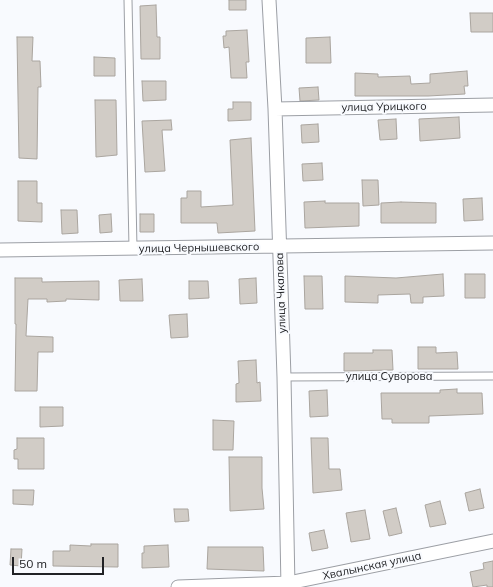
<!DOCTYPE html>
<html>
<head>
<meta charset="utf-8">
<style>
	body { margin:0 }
	#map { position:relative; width:493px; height:587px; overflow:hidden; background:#f8fafe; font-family:Mulish,sans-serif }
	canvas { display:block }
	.scale { position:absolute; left:12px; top:557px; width:92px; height:18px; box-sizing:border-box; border:2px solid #212225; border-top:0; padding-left:5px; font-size:12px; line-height:14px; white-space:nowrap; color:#212225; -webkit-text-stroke:3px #f8fafe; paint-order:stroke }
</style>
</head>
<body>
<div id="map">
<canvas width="493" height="587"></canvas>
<div class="scale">50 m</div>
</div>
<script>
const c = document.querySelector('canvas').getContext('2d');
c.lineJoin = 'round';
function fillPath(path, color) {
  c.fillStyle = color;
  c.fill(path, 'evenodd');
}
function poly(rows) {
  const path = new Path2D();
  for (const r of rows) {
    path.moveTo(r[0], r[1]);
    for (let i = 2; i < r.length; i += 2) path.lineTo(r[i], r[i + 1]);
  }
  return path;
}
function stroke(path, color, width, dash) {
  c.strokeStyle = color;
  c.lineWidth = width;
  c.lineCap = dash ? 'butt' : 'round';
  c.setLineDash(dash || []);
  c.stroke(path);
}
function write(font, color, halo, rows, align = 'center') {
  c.font = font + ' Mulish,sans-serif';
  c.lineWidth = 4;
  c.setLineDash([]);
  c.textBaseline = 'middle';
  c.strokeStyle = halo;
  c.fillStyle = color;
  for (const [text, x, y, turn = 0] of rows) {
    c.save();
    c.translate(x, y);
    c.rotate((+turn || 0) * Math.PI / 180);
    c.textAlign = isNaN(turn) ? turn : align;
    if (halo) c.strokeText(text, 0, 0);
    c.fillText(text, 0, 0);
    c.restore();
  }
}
const building = poly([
	[229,0,246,0,246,10,229,10,229,0],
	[156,5,157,37,160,37,160,59,141,59,140,6,156,5],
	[470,13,493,13,493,32,471,32,470,13],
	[247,30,249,62,246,62,247,78,231,78,229,47,224,48,223,36,226,36,226,31,247,30],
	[17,37,33,37,32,61,40,61,41,87,38,87,37,159,19,158,17,37],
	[330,37,331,63,306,63,306,38,330,37],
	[94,57,115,58,115,76,94,76,94,57],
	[467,71,468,86,464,86,465,94,428,96,355,96,355,73,378,74,378,77,410,76,411,84,430,83,430,74,467,71],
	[142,81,166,81,166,100,143,101,142,81],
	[318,87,319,100,300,101,299,88,318,87],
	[95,100,116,100,117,155,96,157,95,100],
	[233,102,251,102,251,120,228,121,228,109,233,109,233,102],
	[459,117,460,138,420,141,419,119,459,117],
	[396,119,397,139,380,140,378,120,396,119],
	[171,120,172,130,162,130,165,171,145,172,142,121,171,120],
	[318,124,319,142,302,143,301,125,318,124],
	[251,138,255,231,218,233,217,223,181,223,181,198,187,198,187,191,201,191,201,207,233,205,230,140,251,138],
	[322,163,323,180,303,181,302,164,322,163],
	[362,180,378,180,379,205,363,206,362,180],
	[18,181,37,181,37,203,42,203,42,222,18,221,18,181],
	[482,198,483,220,464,221,463,199,482,198],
	[325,201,325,203,359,203,359,226,305,228,304,202,325,201],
	[401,202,436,203,436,223,381,223,381,203,401,202],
	[61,210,77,210,78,233,62,234,61,210],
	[111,214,112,232,100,233,99,215,111,214],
	[140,214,154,214,154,232,140,232,140,214],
	[443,274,444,296,423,297,423,303,411,303,410,294,378,295,378,303,345,302,345,276,396,278,443,274],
	[465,274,485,274,485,298,465,298,465,274],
	[304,276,322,276,323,309,305,309,304,276],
	[15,278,42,278,42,282,99,281,99,300,66,299,66,301,47,302,47,299,28,299,26,336,53,337,53,352,38,352,37,391,15,391,16,324,15,324,15,278],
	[256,278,257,303,240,304,239,279,256,278],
	[142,279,143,301,120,301,119,280,142,279],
	[189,281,208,281,209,298,189,299,189,281],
	[187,314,188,337,171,338,169,315,187,314],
	[418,347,436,347,436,353,457,352,458,369,418,369,418,347],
	[373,350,392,350,393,370,344,371,344,353,373,353,373,350],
	[256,360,257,383,260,382,261,401,236,402,236,384,239,383,238,361,256,360],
	[457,389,457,393,482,393,483,414,429,416,429,423,392,423,392,419,382,419,381,393,440,393,440,390,457,389],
	[327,390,328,416,310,417,309,391,327,390],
	[40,407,63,407,63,426,40,427,40,407],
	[213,420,234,421,233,450,213,450,213,420],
	[17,438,44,438,44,469,18,469,18,459,14,459,14,450,17,449,17,438],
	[311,438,328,438,329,469,340,469,342,490,313,493,311,438],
	[229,457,262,457,262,488,264,509,230,511,229,457],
	[480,489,484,508,469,511,465,493,480,489],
	[13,490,34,490,33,505,13,504,13,490],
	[440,501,446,524,430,527,425,505,440,501],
	[396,508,402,533,389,536,383,511,396,508],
	[174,509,188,509,189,521,175,522,174,509],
	[365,510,370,539,351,542,346,513,365,510],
	[324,530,328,548,312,551,309,533,324,530],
	[91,544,118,544,118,567,53,566,53,551,70,551,70,545,91,546,91,544],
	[168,545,169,567,142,568,142,553,144,553,144,546,168,545],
	[208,547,263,547,264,571,207,569,208,547],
	[11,549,22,549,21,566,10,565,11,549],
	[493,561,493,587,487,587,487,585,473,587,470,572,484,569,483,563,493,561]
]);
const lane = poly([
	[128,0,133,248],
	[284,377,493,376]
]);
const street = poly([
	[269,0,275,109,284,377,288,587],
	[275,109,493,105],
	[0,250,493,243],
	[178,587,288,583,493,541]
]);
const streetNames = [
	["улица Урицкого",384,107,-1],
	["улица Чернышевского",199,248,-1],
	["улица Чкалова",281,293,-92],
	["улица Суворова",389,377],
	["Хвалынская улица",372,566,-12]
];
fillPath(building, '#d1ccc6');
stroke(building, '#aaa59f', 1);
stroke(lane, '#9c9fa5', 9);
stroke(street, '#9c9fa5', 15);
stroke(lane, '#fff', 7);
stroke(street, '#fff', 13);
write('11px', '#212225', '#f8fafe', streetNames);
</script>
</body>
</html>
